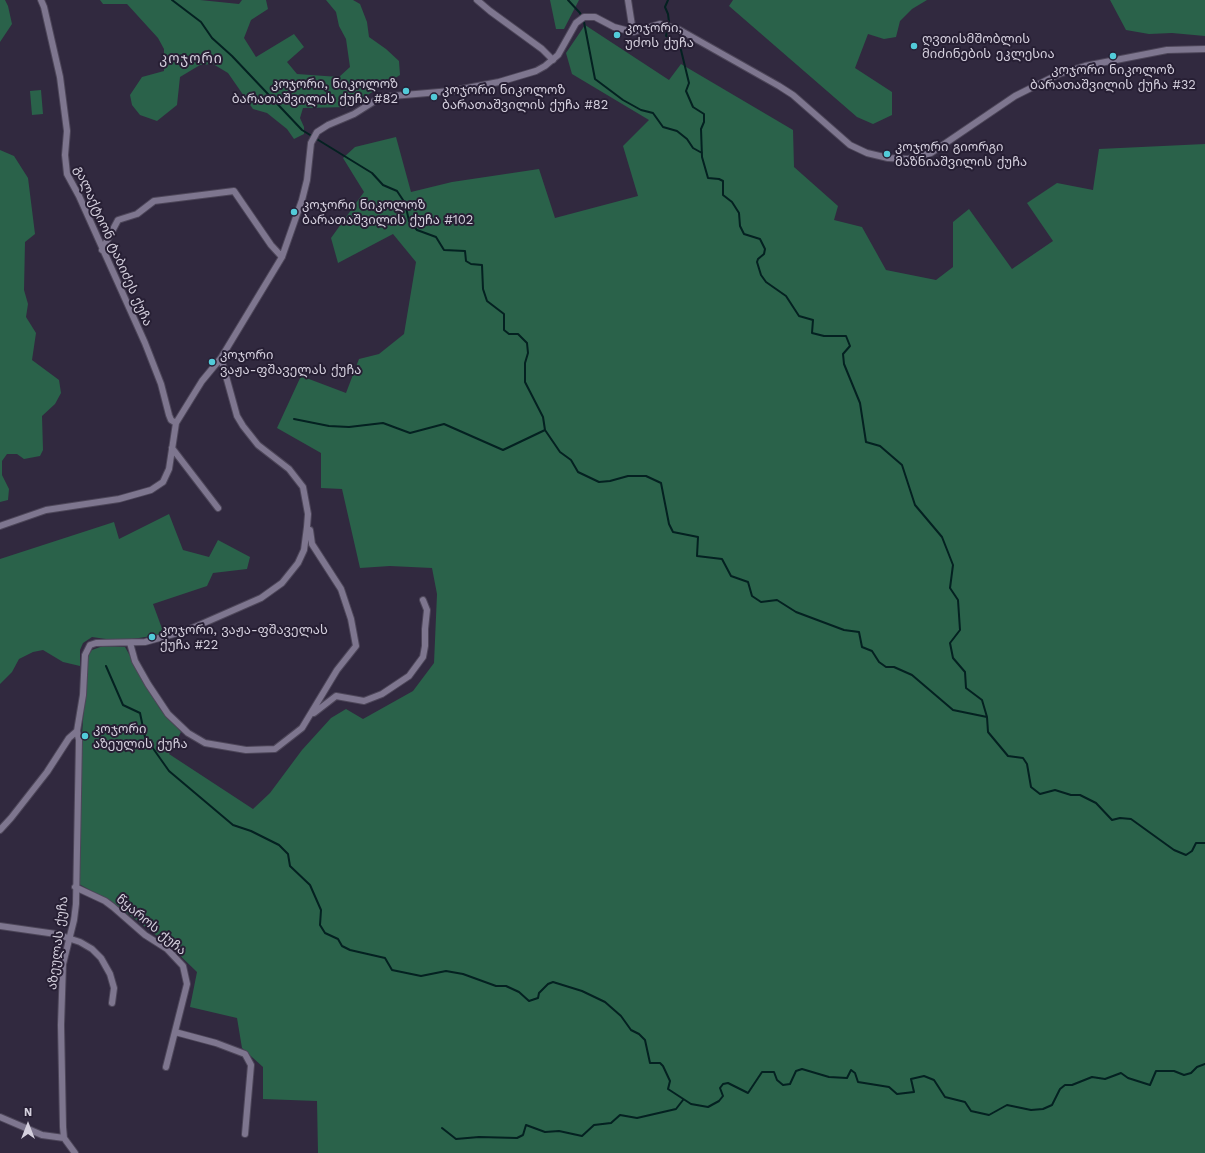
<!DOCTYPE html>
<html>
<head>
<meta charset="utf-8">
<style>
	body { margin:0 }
	#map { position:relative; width:1205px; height:1153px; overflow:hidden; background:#31293f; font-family:"Work Sans",sans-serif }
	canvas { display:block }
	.north { position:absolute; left:8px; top:1105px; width:40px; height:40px; -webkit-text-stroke:3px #271f34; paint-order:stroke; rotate:0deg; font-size:11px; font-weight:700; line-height:16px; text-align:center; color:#d4cfdd }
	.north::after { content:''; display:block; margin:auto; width:14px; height:18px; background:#d4cfdd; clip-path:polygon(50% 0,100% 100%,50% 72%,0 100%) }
</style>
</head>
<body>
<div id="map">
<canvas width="1205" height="1153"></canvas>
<div class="north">N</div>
</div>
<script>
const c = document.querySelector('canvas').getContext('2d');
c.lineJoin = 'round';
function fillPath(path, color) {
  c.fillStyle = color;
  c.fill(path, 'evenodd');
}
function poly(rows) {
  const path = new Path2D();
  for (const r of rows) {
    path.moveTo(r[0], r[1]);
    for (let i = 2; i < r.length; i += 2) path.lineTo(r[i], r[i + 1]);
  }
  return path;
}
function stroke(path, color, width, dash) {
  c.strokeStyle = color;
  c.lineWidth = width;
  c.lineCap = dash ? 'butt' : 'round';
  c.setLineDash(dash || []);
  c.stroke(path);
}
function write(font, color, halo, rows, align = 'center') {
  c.font = font + ' "Work Sans","Noto Sans Georgian",sans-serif';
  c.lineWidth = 4;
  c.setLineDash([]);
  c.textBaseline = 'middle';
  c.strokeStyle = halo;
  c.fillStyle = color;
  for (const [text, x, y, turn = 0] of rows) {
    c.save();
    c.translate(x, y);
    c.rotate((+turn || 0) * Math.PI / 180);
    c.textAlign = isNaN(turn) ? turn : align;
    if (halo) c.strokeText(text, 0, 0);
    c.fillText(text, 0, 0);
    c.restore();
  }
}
const green = poly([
	[0,0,5,0,8,6,12,24,0,42],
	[100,0,200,0,239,4,242,0,266,0,268,9,251,20,244,38,256,57,294,34,304,47,287,62,297,74,339,77,350,67,346,39,339,26,336,12,326,0,353,0,360,4,367,22,369,37,386,49,399,61,400,75,348,107,303,108,300,118,304,127,304,134,294,139,287,129,267,113,253,109,228,73,213,64,200,65,180,77,177,105,157,121,140,115,132,105,130,95,142,77,164,71,164,49,158,38,127,4,103,4],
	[550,0,579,0,564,29,556,29],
	[733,0,927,0,912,9,900,21,896,37,884,39,868,34,855,68,892,92,892,115,873,124,857,117,729,6],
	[1110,0,1205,0,1205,36,1172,33,1149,34,1126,30],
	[585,25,669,80,681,64,793,130,794,167,838,206,834,220,862,227,886,270,936,280,953,267,953,222,969,209,1012,269,1053,241,1027,203,1057,183,1093,190,1099,149,1205,144,1205,1153,318,1153,317,1101,263,1099,263,1067,242,1048,237,1018,190,1007,197,972,169,945,115,904,79,884,81,751,87,658,92,650,103,646,125,647,160,709,181,732,169,754,253,809,270,793,302,750,331,718,346,709,363,719,413,691,434,663,437,594,432,568,390,566,360,568,342,489,321,488,321,453,277,428,301,376,346,393,359,359,379,354,404,334,416,262,393,234,338,263,331,238,364,192,343,158,355,147,396,137,411,192,452,182,539,169,555,218,638,196,623,146,649,120,572,74,566,53],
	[41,90,43,114,32,115,30,91],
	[0,150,14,156,28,178,35,234,25,242,24,290,28,304,26,317,36,333,32,360,59,380,61,393,55,404,42,416,43,450,40,456,24,459,17,454,7,454,2,461,2,475,9,489,8,500,0,502],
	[169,514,183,550,209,557,218,540,250,557,247,569,213,573,207,586,153,604,164,634,120,641,92,637,83,643,80,650,80,666,63,662,43,650,33,652,19,659,12,672,0,684,0,559,114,522,119,539]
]);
const stream = poly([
	[172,0,201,22,212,38,232,56,302,130,372,173,383,185,397,191,405,203,409,221,417,230,436,237,444,250,465,251,466,261,471,264,482,265,483,289,487,301,504,314,504,330,509,334,518,334,527,343,528,353,525,363,525,382,543,417,545,430,560,452,571,460,578,472,599,482,610,481,628,476,646,476,661,483,669,524,673,532,698,537,697,556,722,559,731,576,748,582,752,596,761,602,777,600,796,612,844,630,859,632,862,647,872,651,879,662,886,667,894,667,912,675,953,710,987,717],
	[568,0,580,13,584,22,595,79,623,100,641,110,653,113,663,127,677,131,687,139,693,148,702,153],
	[668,0,665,7,668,14,669,22,666,36,676,42,681,50,689,83,686,91,693,107,704,114,704,122,701,129,702,157,708,178,719,179,723,181,723,195,732,202,739,213,740,226,744,234,760,239,765,249,764,254,758,259,757,262,761,275,766,282,786,296,799,316,813,320,812,333,824,336,846,336,850,346,843,354,844,364,860,403,866,442,880,446,902,465,915,505,942,537,953,565,950,588,958,600,960,630,950,643,953,658,965,672,966,688,982,700,987,717,988,732,1008,756,1023,758,1027,764,1031,787,1040,794,1055,790,1071,795,1080,795,1096,803,1112,820,1120,818,1131,819,1174,850,1186,855,1192,851,1196,843,1205,843],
	[294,419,329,426,349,427,383,423,410,433,444,424,503,450,545,430],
	[106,666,123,705,140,713,145,737,169,771,233,825,251,831,279,845,288,854,290,866,310,885,321,910,320,925,325,933,338,939,342,946,350,950,385,958,392,970,421,976,446,971,463,974,496,986,506,986,519,992,529,1001,538,998,539,993,548,984,553,982,582,991,605,1002,621,1016,631,1030,639,1034,645,1040,650,1063,660,1063,663,1066,670,1081,668,1089,691,1104,708,1107,719,1101,723,1096,720,1088,723,1084,728,1083,748,1093,762,1072,774,1072,777,1080,783,1085,790,1084,796,1071,802,1069,829,1077,847,1078,851,1070,855,1073,858,1082,889,1087,897,1094,914,1092,911,1079,924,1076,934,1080,945,1097,965,1102,971,1111,989,1115,1007,1105,1031,1110,1043,1109,1052,1105,1060,1089,1065,1085,1072,1085,1092,1077,1105,1079,1121,1073,1128,1078,1150,1085,1156,1071,1174,1071,1184,1075,1191,1073,1197,1067,1205,1064],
	[442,1128,456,1139,479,1137,517,1138,523,1135,526,1125,545,1132,559,1131,582,1136,594,1125,611,1123,620,1115,637,1118,676,1109,683,1100]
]);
const minor = poly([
	[41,0,44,7,60,77,67,131,65,155,67,174,79,196,145,343,161,384,169,415,171,420,176,423],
	[477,0,490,11,542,49,553,60],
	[628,0,633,32],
	[102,250,118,220,137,214,154,201,234,191,271,245,282,257],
	[172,448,218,508],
	[0,526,46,510,119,499,151,490,163,482,169,469,176,423,202,381,221,358,282,257,302,200,307,180,311,143,317,132,328,125,354,114,381,97,451,91,499,82,536,71,545,66,558,55,576,23,584,17,595,17,614,27,633,32,660,24,678,29,779,86,793,95,850,145,867,153,888,158,908,159,931,153,1015,96,1059,74,1085,66,1167,50,1205,49],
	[130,643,135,661,148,684,168,714,188,733,205,743,246,750,275,749,302,728,337,670,356,646,351,619,341,589,312,544,310,530],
	[314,713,336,696,364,701,382,694,409,676,423,657,425,646,425,629,427,610,423,600],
	[0,830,11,818,47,772,69,738,77,731,83,695,85,655,90,645,96,643,145,642,188,630,261,598,282,583,298,563,304,550,307,527,308,514,303,487,289,469,258,445,243,426,237,416,221,358],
	[75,887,105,901,113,907,145,935,167,949,183,966,187,984,166,1067],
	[0,926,56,934,80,942,92,949,101,958,110,974,114,988,112,1003],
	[175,1032,216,1043,245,1054,251,1065,245,1134],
	[0,1117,42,1135,64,1138],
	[75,1153,64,1138,63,1127,61,1025,63,964,74,920,76,904,79,740,77,731]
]);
const markers = [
	[617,35,4,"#52cbd9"],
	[914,46,4,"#52cbd9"],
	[1113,56,4,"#52cbd9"],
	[406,91,4,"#52cbd9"],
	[434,97,4,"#52cbd9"],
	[887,154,4,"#52cbd9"],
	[294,212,4,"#52cbd9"],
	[212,362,4,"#52cbd9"],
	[152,637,4,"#52cbd9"],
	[85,736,4,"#52cbd9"]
];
const poiNames = [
	["კოჯორი,",625,28],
	["უძოს ქუჩა",625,43],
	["ღვთისმშობლის",922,39],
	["მიძინების ეკლესია",922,54],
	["კოჯორი ნიკოლოზ",1113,70,"center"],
	["ბარათაშვილის ქუჩა #32",1113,85,"center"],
	["კოჯორი, ნიკოლოზ",398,84,"right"],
	["ბარათაშვილის ქუჩა #82",398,99,"right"],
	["კოჯორი ნიკოლოზ",442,90],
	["ბარათაშვილის ქუჩა #82",442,105],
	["კოჯორი გიორგი",895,147],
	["მაზნიაშვილის ქუჩა",895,162],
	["კოჯორი ნიკოლოზ",302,205],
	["ბარათაშვილის ქუჩა #102",302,220],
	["კოჯორი",220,355],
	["ვაჟა-ფშაველას ქუჩა",220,370],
	["კოჯორი, ვაჟა-ფშაველას",160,630],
	["ქუჩა #22",160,645],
	["კოჯორი",93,729],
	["აზეულის ქუჩა",93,744]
];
const streetNames = [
	["გალაქტიონ ტაბიძეს ქუჩა",113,246,66],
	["წყაროს ქუჩა",151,925,40],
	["აზეულას ქუჩა",58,943,-83]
];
const neighbourhoodNames = [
	["კოჯორი",191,59]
];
fillPath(green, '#2a624a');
stroke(stream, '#042121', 2);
stroke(minor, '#4d4659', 8);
stroke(minor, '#7e768f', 6);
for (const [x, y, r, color] of markers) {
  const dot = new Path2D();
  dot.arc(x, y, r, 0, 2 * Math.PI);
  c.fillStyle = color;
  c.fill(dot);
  stroke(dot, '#271f34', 1.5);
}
write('13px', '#d4cfdd', '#271f34', poiNames, 'left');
write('13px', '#d4cfdd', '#271f34', streetNames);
c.letterSpacing = '1px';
write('14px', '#d4cfdd', '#271f34', neighbourhoodNames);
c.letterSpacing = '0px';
</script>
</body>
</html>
